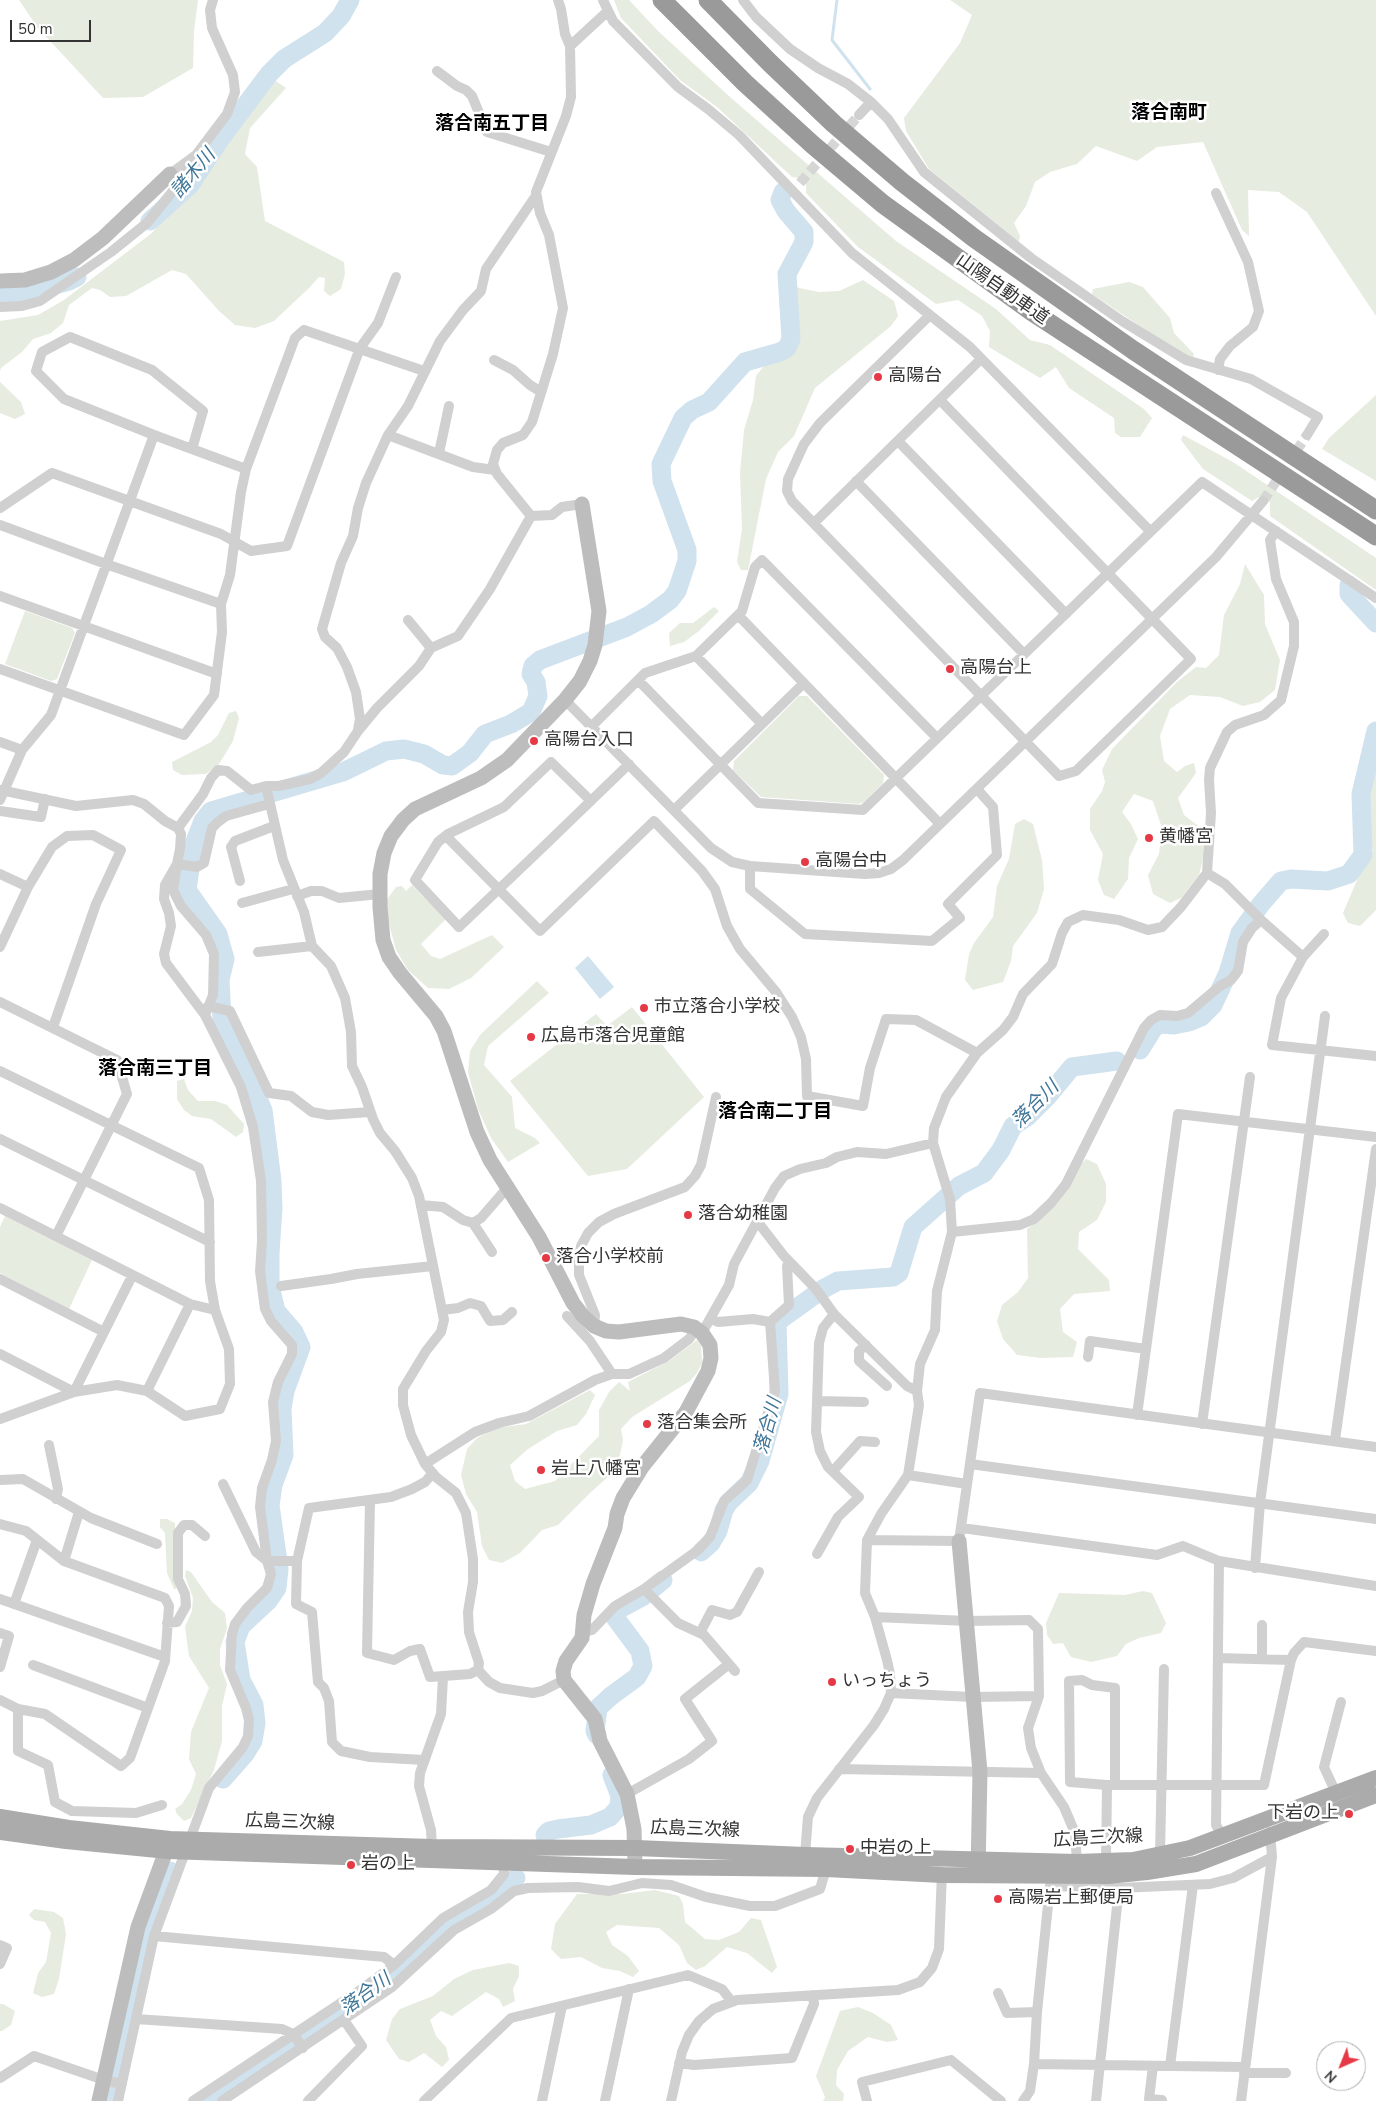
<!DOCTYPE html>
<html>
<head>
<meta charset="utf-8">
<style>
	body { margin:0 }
	#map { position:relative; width:1376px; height:2101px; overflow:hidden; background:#fff; font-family:"Nunito Sans",sans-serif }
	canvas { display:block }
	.north { position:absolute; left:1316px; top:2041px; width:50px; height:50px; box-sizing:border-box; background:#fff; border:1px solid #adadad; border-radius:50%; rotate:224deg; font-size:14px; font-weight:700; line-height:20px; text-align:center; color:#333 }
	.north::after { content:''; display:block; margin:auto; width:18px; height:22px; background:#e63946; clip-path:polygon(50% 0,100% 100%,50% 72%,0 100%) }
	.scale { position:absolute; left:10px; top:20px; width:81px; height:22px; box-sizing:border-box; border:2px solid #333; border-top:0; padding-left:6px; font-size:15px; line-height:18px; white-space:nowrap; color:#333; -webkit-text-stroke:4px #fff; paint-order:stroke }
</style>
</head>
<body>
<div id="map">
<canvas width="1376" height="2101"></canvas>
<div class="north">N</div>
<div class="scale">50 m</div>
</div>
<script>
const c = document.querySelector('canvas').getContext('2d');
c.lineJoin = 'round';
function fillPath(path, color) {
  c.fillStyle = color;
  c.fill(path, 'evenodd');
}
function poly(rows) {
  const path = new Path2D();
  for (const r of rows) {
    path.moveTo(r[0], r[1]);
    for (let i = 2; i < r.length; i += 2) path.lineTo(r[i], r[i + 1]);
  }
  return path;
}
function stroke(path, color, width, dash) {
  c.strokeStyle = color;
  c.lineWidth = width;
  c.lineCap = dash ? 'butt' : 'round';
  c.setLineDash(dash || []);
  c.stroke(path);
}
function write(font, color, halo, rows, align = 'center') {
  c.font = font + ' "Nunito Sans","Noto Sans JP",sans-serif';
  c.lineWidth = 5;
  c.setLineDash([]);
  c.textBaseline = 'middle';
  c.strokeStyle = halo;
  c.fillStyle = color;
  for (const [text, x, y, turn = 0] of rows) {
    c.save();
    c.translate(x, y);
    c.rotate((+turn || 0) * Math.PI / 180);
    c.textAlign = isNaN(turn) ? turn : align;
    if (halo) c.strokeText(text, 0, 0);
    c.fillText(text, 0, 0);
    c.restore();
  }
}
const green = poly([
	[19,0,198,0,194,31,193,68,143,97,103,98,38,28],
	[614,0,629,0,658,31,730,97,896,241,996,309,1030,340,1050,345,1144,409,1152,418,1140,437,1121,437,1115,433,1114,418,1069,388,1056,367,1040,378,989,347,990,331,982,316,958,300,936,304,858,247,806,193,806,184,799,178,792,177,717,107,680,80,621,18],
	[950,0,1376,0,1376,316,1307,212,1279,192,1248,190,1249,236,1242,230,1203,142,1157,147,1137,161,1096,146,1077,164,1050,172,1035,182,1026,206,1014,223,1020,236,1019,242,929,169,906,131,904,118,960,43,972,15],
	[273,79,286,88,250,128,245,154,257,167,265,221,344,262,345,274,341,289,330,296,324,291,325,278,319,277,309,288,274,321,255,328,235,325,219,311,186,274,172,270,126,296,110,297,100,290,92,288,69,305,63,323,51,333,33,339,22,352,1,368,0,371,0,321,38,315,64,300,152,233,182,197,208,173,254,85],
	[863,280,894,301,898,316,891,326,815,388,794,436,778,452,766,479,748,570,741,570,737,562,742,529,740,473,744,430,753,400,756,376,770,358,789,351,795,340,779,305,782,286,788,281,799,288,819,292,839,291],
	[1129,282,1143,287,1170,318,1174,333,1194,354,1193,358,1182,354,1092,294,1093,289],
	[0,382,21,402,25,414,15,419,0,413],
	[1376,395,1376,481,1322,449,1329,438],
	[1183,435,1233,462,1376,558,1376,590,1270,516,1270,502,1261,496,1252,501,1203,469,1181,440],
	[1245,564,1264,595,1265,624,1280,660,1275,690,1260,702,1243,706,1220,697,1190,695,1170,709,1160,736,1164,761,1177,772,1185,766,1194,763,1196,773,1178,798,1184,815,1202,829,1204,855,1199,875,1181,898,1170,903,1153,894,1148,875,1159,854,1162,828,1153,801,1134,794,1122,812,1131,824,1138,839,1129,858,1128,879,1114,899,1104,895,1098,880,1103,854,1090,830,1090,809,1102,791,1105,782,1102,770,1112,749,1177,682,1196,667,1206,668,1219,655,1224,615,1240,584],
	[714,607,719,611,699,631,684,642,670,646,669,633,680,623,693,623],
	[25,611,72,628,75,633,57,679,51,681,5,664],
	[799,696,807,696,884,775,883,783,864,802,859,804,761,797,733,770,734,761],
	[236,711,239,718,233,741,219,764,206,774,182,775,173,770,172,762,211,742,218,735,229,713],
	[1376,744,1376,910,1360,926,1348,923,1343,913,1363,866,1373,851,1369,838,1359,824,1363,796],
	[1024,819,1033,824,1042,860,1044,889,1037,913,1013,946,1011,961,1003,982,973,990,965,980,969,954,974,943,993,917,997,886,1009,859,1015,824],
	[412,885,446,919,421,944,431,956,440,959,492,935,504,947,471,978,449,989,428,988,408,970,396,950,388,920,386,901,396,887,402,886,406,891],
	[537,981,549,993,488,1046,484,1065,512,1097,515,1128,535,1138,540,1143,508,1162,491,1138,478,1109,468,1072,470,1051,480,1035],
	[632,1007,704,1097,627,1169,588,1176,510,1081,596,1014,607,1026],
	[184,1079,188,1090,198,1101,215,1101,227,1105,244,1124,243,1132,236,1137,211,1119,192,1116,184,1110,177,1099,177,1081],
	[1086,1159,1097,1164,1106,1184,1106,1202,1097,1220,1079,1232,1078,1249,1109,1280,1110,1291,1074,1294,1060,1309,1063,1332,1077,1342,1073,1357,1041,1358,1017,1355,1003,1339,997,1321,1002,1305,1018,1292,1028,1278,1027,1229,1038,1220,1077,1168],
	[5,1216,92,1260,69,1309,0,1273,0,1227],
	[697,1340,701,1346,702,1363,697,1373,690,1381,632,1417,621,1429,623,1440,620,1455,610,1475,590,1493,558,1525,542,1530,520,1553,502,1563,489,1560,482,1546,477,1512,466,1494,461,1475,467,1449,477,1438,497,1428,526,1424,590,1390,595,1395,586,1414,577,1425,557,1431,528,1449,510,1465,515,1481,525,1489,555,1481,599,1436,599,1410,609,1392,619,1382,630,1391,628,1382,669,1361],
	[160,1519,167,1519,175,1523,176,1589,174,1589,167,1573,165,1533,160,1527],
	[186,1570,191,1572,212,1602,225,1613,227,1628,220,1649,220,1665,227,1684,222,1706,222,1741,214,1770,191,1818,184,1821,177,1814,175,1809,182,1804,191,1790,196,1774,189,1759,191,1732,209,1688,189,1656,185,1627,192,1611,193,1598,185,1576],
	[1143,1591,1152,1593,1166,1623,1161,1633,1139,1638,1126,1644,1117,1656,1091,1662,1071,1657,1063,1643,1053,1644,1047,1635,1046,1623,1059,1593,1125,1595],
	[655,1890,679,1896,683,1904,685,1922,705,1939,719,1940,739,1932,751,1918,761,1920,777,1967,772,1973,747,1953,727,1947,705,1966,696,1970,687,1963,679,1945,659,1928,617,1925,606,1932,612,1945,628,1956,639,1971,633,1977,620,1971,602,1968,581,1957,561,1959,551,1949,555,1924,577,1894,622,1894],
	[34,1909,54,1912,63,1918,66,1934,59,1979,54,1994,42,1997,33,1993,38,1973,46,1962,51,1933,45,1922,34,1920,29,1915],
	[509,1963,519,1966,519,1976,513,1989,515,2001,503,2007,499,1999,486,1992,452,2016,441,2011,430,2020,436,2036,446,2047,449,2060,442,2067,424,2053,409,2062,399,2059,386,2040,392,2019,400,2009,433,1996,454,1979,473,1970],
	[0,2004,3,2004,15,2011,11,2025,2,2031,0,2031],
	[858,2007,873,2013,891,2025,898,2040,887,2042,868,2037,848,2051,837,2070,836,2085,844,2094,843,2101,823,2101,825,2097,816,2076,840,2011]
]);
const water = poly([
	[588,956,614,987,600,999,575,968]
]);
const stream = poly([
	[837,0,832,40,870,89]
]);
const river = poly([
	[150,221,190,185,221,138,269,74,284,59,325,33,341,16,350,0],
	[0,297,25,293,69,281,77,277],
	[1349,585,1349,594,1376,623],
	[1140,1050,1153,1029,1159,1024,1174,1025,1189,1022,1201,1017,1213,1005,1228,973,1240,933,1261,904,1281,881,1291,879,1328,881,1349,874,1363,855,1361,794,1376,731],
	[701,1552,711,1543,718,1531,724,1510,729,1502,749,1483,760,1461,779,1394,777,1322,823,1289,838,1281,893,1277,899,1273,913,1227,959,1186,984,1173,1001,1150,1013,1126,1027,1117,1048,1096,1072,1067,1117,1061],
	[597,1735,595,1731,598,1708,611,1696,637,1677,643,1666,640,1651,614,1616,618,1610,642,1597,663,1580],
	[223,1779,245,1754,253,1741,256,1723,254,1705,241,1680,235,1642,241,1626,268,1601,277,1588,279,1569,270,1505,273,1485,284,1455,282,1409,285,1391,301,1347,294,1332,276,1311,270,1286,270,1253,273,1208,272,1181,263,1110,222,1018,220,980,225,959,218,934,187,890,193,847,203,821,211,811,343,772,386,751,404,749,424,754,443,765,452,766,470,753,485,734,511,724,531,712,538,696,536,682,531,674,533,666,540,660,627,627,651,614,670,600,677,591,687,561,687,550,662,481,661,464,683,418,692,410,709,402,745,362,780,352,787,348,791,339,787,274,804,242,804,232,786,211,780,200,783,192],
	[545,1835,549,1831,558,1829,591,1825,610,1817,619,1807,620,1796,612,1775],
	[111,2101,140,1959,148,1931,170,1871],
	[206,2101,356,2003,390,1979,453,1920,500,1895,516,1878]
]);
const streetTunnel = poly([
	[800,183,859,115],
	[1263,501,1307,435]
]);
const street = poly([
	[558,0,561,9,565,34,570,46],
	[603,0,613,21,678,87,708,109,739,135,852,253,970,347,1150,531],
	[743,0,756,17,790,49,818,68,848,84,871,102,888,119,924,172,1031,258,1122,321,1186,360,1251,379,1318,417,1307,435],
	[437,71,457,86,466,90,472,96,487,132,551,152],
	[859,115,871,102],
	[170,174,196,155,227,114,235,92,233,75,212,28,210,10,213,0],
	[1216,193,1248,262,1259,311,1253,327,1230,346,1220,359,1218,370],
	[0,307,22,306,40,301,111,252,147,223,177,186,196,155],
	[930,315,820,423,804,444,788,479,787,491,792,501,1059,776,1076,771,1191,659,940,400],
	[494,360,513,370,530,385,541,392],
	[388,435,473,467,495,470],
	[898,441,1066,614],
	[192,449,203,411,152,370,70,337,42,352,36,371,64,399,154,435,246,469],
	[439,453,449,406],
	[856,481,1024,654],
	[582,504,562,507,552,515,531,516,497,474,493,464,497,450,503,443,523,435,532,422,553,354,563,308,549,235,540,213,536,192,566,116,571,97,570,46,608,11],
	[0,508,52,473,221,534,251,551,287,546,360,348,378,323,396,277],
	[814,523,981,359],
	[0,525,106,564,221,604],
	[0,596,217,674],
	[738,615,940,824],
	[408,620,431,648],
	[696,656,762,724],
	[0,669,184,735,214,695,222,632,221,604,230,575,241,492,246,469,295,338,304,330,424,371],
	[638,680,758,803,863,810,1202,482,1376,598],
	[565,700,711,848,732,862,750,866,865,874,879,873,891,869,903,860,1216,557,1263,501],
	[591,727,645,673,696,656,738,615,742,611,755,567,762,560,937,738],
	[358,730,360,719,356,692,347,667,337,648,325,637,322,629,341,563,353,536,358,508,366,483,388,435,408,406,440,341,463,310,481,291,486,269,535,197],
	[0,742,22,750],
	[0,790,76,806,133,800,144,804,165,821,178,828,203,794,211,778,218,770,227,771,251,790,266,786],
	[0,800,22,750,51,715,154,435],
	[591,801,551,762,504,807,448,834,438,842,415,880,459,927,540,850,629,764],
	[674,810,804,683],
	[0,811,41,817,45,799],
	[446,836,540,931,654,821,702,871,715,889,727,926,740,949,776,992,792,1017,801,1037,806,1059,807,1096,863,1106,870,1068,886,1019,916,1020,977,1053],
	[750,866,750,889,805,934,932,941,960,918,948,904,997,855,993,807,977,789],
	[1207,873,1225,884,1261,920,1303,957],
	[0,874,28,887],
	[240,881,231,847,235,841,274,826],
	[297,896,311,891,322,891,339,898,380,894],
	[242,903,293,889],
	[1324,934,1303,957,1281,998,1272,1045,1376,1056],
	[0,947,28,887,52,847,67,836,93,835,121,850,96,904,53,1027],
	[258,952,312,946],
	[0,1002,117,1060,127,1094,56,1236],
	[208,1006,230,1011,269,1093,291,1096,312,1112,328,1115,370,1112],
	[205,1015,213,995,214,954,206,935,181,906,173,890,177,864,197,867,204,863,212,828,218,822,226,816,269,804],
	[0,1071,199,1168,209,1200,210,1281,215,1310,229,1349,230,1384,220,1409,185,1416,147,1391,117,1385,74,1392,0,1419],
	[0,1139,210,1242],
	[421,1205,443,1207,463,1220,473,1223,481,1218,507,1188],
	[0,1208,190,1304,215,1310],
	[757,1221,784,1256,816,1289,834,1314,907,1386,917,1391],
	[473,1223,492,1252],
	[952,1232,1020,1225,1034,1219,1051,1203,1066,1184,1144,1028,1151,1020,1160,1015,1177,1016,1188,1013,1220,986,1231,980,1238,971,1243,942,1252,928,1261,920],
	[0,1279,104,1332],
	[281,1286,331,1279,357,1274,433,1266],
	[442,1310,458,1308,470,1303,481,1306,490,1321,503,1320,512,1312],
	[567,1316,590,1341,612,1374],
	[711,1319,718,1322,753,1319,770,1322],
	[594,1326,595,1315,579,1275,579,1259,581,1246,588,1233,599,1222,614,1214,685,1187,695,1176,701,1165,716,1097],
	[702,1333,729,1285,734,1264,775,1188,784,1176,800,1169,826,1163,837,1157,857,1152,886,1154,933,1143],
	[866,1345,859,1351,859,1361,887,1386],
	[0,1354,74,1392,132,1276],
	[1088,1357,1090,1341,1146,1349],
	[147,1391,190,1304],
	[817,1401,864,1402],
	[1137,1415,1178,1114,1376,1137],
	[1202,1424,1250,1077],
	[1335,1440,1376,1149],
	[49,1445,58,1489,56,1499],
	[425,1464,475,1432,499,1423,529,1416,595,1380,612,1374,629,1374,664,1358,689,1339,696,1329],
	[970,1464,1376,1519],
	[833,1471,860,1441,875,1442],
	[908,1475,967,1484],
	[0,1480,23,1479,91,1518,157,1544],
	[223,1484,256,1552,267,1561,297,1561],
	[370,1501,367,1653,394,1660,410,1651,420,1649,430,1677,470,1674,478,1670,479,1663,469,1632,468,1612,473,1582,473,1559,466,1513,456,1493,436,1477,425,1464,411,1435,403,1405,403,1389,426,1351,441,1332,444,1320,419,1196,412,1178,395,1151,380,1133,373,1119,362,1087,352,1066,351,1032,345,998,331,966,312,946,304,912,283,860,266,786,279,786,310,779,321,773,344,752,358,731,377,708,419,666,431,648,458,636,490,589,531,516],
	[0,1524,26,1531,64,1561,165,1598,169,1606,165,1661,130,1758,121,1766,45,1714,18,1709,0,1700],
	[962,1528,1157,1555,1183,1546,1219,1561,1376,1586],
	[867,1540,959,1541,980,1393,1376,1447],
	[817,1554,838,1517,859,1497,828,1467,820,1451,816,1432,819,1343,823,1328,834,1314],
	[64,1561,79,1512],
	[1219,1561,1216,1825,1223,1837],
	[1255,1568,1260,1503,1325,1016],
	[644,1589,678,1623,704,1635,735,1671],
	[0,1599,165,1657],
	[14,1604,37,1540],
	[875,1617,967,1621,1029,1620,1038,1629,1039,1696,1028,1728,1031,1748,1041,1773,1064,1807,1075,1833,1077,1862],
	[167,1623,177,1622,186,1606,185,1594,178,1579,178,1533,184,1525,192,1525,205,1536],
	[1262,1625,1262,1659],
	[584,1632,592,1630,615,1606,644,1589,698,1550,710,1537,724,1501,747,1480,775,1391,770,1322,789,1305,787,1266,789,1262],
	[0,1633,9,1636,0,1667],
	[700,1633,712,1610,730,1615,737,1612,759,1572],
	[1218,1658,1291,1660],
	[33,1665,148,1708],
	[478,1670,489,1682,500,1688,533,1693,542,1691,564,1680],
	[891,1693,972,1697,1039,1696],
	[18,1709,18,1751,48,1765,55,1802,72,1811,136,1813,162,1805],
	[424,1760,370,1757,341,1751,332,1742,329,1701,324,1688,318,1682,312,1612,296,1604,297,1561,309,1508,391,1497,412,1489,425,1482,433,1473],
	[839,1769,1041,1773],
	[1115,1784,1115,1688,1092,1685,1082,1680,1069,1681,1070,1782,1107,1785,1264,1785,1291,1660,1294,1653,1304,1642,1376,1651],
	[1336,1793,1324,1767,1341,1702],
	[627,1794,689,1759,712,1741,685,1699,729,1664],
	[432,1847,431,1830,419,1786,420,1773,441,1714,443,1677],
	[1160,1854,1164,1669],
	[805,1855,808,1817,817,1798,874,1725,884,1709,891,1693,890,1674,887,1660,875,1617,865,1593,867,1540,881,1514,908,1475,919,1405,917,1391,920,1364,935,1330,937,1291,952,1232,950,1199,933,1143,934,1128,946,1097,977,1053,1003,1030,1013,1017,1023,994,1052,964,1062,933,1068,922,1083,915,1119,920,1148,930,1162,927,1181,907,1207,873,1211,813,1209,780,1210,768,1227,732,1235,725,1264,715,1281,700,1294,646,1294,622,1276,579,1270,540,1276,531],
	[1106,1861,1107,1785],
	[1050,1886,1119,1888,1210,1884,1233,1878,1272,1857],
	[154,1936,384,1957,394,1965],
	[0,1945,7,1948,0,1964],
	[998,1993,1007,2013,1037,2012],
	[136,2019,282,2029,293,2034,303,2048],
	[679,2063,694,2065,792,2058,814,2004,813,1995],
	[1034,2064,1244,2067],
	[1153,2066,1149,2099,1162,2100],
	[1170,2066,1193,1885],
	[1244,2073,1286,2073],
	[0,2078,34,2056,104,2080,122,2084],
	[118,2101,154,1936,209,1788,243,1747,248,1736,249,1720,246,1708,230,1670,232,1634,235,1624,247,1608,267,1588,271,1574,267,1561,260,1507,262,1488,272,1460,276,1441,273,1402,278,1382,292,1354,292,1345,271,1321,265,1309,260,1271,262,1241,261,1181,253,1127,241,1087,205,1015,166,963,164,954,171,926,169,913,164,899,165,885,177,864,180,849,181,834,178,828],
	[193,2101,359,1991,394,1965,443,1918,491,1890,504,1874,503,1859],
	[222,2101,392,1987,454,1930,491,1909,514,1891,528,1888,578,1887,609,1891,642,1883,671,1885,706,1897,750,1906,775,1906,820,1889,826,1869],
	[308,2101,362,2046,344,2020],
	[424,2101,511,2018,688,1975,722,1989,732,2002],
	[542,2101,562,2006],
	[605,2101,629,1989],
	[671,2101,682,2052,689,2035,699,2021,713,2009,737,2000,898,1990,920,1982,932,1968,939,1949,942,1872],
	[867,2101,862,2082,951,2060,1001,2101],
	[1023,2101,1030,2091,1034,2064,1037,2012,1051,1876],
	[1096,2101,1119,1888],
	[1241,2101,1272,1857,1270,1832]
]);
const secondary = poly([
	[0,281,25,280,51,272,74,260,103,238,170,174],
	[582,504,599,611,595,645,590,661,580,681,565,700,507,760,481,778,415,809,403,820,391,836,384,853,380,874,380,907,383,940,389,957,400,973,436,1016,444,1031,477,1132,490,1160,539,1237,573,1303,583,1316,594,1326,606,1331,619,1332,681,1324,694,1327,702,1333,710,1345,711,1358,708,1371,686,1412,642,1467,623,1498,617,1514,615,1528,593,1584,584,1615,582,1638,566,1661,563,1671,564,1680,595,1719,600,1741,627,1794,634,1829,635,1867],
	[959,1541,980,1772,978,1871],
	[99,2101,138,1927,170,1840]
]);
const primary = poly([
	[0,1817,69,1828,170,1839,432,1847,636,1848,805,1855,1077,1862,1133,1860,1190,1848,1376,1778],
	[0,1832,66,1841,168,1851,635,1867,826,1869,942,1875,1108,1876,1147,1872,1196,1864,1376,1795]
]);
const highway = poly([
	[662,0,745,83,813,145,883,204,1031,311,1376,536],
	[708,0,770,63,834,124,902,182,974,238,1133,350,1376,510]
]);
const markers = [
	[878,377,5,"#e63946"],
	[950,669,5,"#e63946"],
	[534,741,5,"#e63946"],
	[1149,838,5,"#e63946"],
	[805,862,5,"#e63946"],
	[644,1008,5,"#e63946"],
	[531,1037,5,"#e63946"],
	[688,1215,5,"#e63946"],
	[546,1258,5,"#e63946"],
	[647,1424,5,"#e63946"],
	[541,1470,5,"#e63946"],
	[832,1682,5,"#e63946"],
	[1349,1814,5,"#e63946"],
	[850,1849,5,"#e63946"],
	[351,1865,5,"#e63946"],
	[998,1899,5,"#e63946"]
];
const streetNames = [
	["山陽自動車道",1002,290,35],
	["広島三次線",290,1823,2],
	["広島三次線",695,1830,2],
	["広島三次線",1098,1839,-3]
];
const poiNames = [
	["高陽台",888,377],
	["高陽台上",960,669],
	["高陽台入口",544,741],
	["黄幡宮",1159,838],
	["高陽台中",815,862],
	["市立落合小学校",654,1008],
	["広島市落合児童館",541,1037],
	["落合幼稚園",698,1215],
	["落合小学校前",556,1258],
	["落合集会所",657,1424],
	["岩上八幡宮",551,1470],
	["いっちょう",842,1682],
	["下岩の上",1339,1814,"right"],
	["中岩の上",860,1849],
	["岩の上",361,1865],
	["高陽岩上郵便局",1008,1899]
];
const neighbourhoodNames = [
	["落合南町",1169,113],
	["落合南五丁目",492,124],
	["落合南三丁目",155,1069],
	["落合南二丁目",775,1112]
];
const waterNames = [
	["諸木川",194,174,-50],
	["落合川",1036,1105,-45],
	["落合川",769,1426,-75],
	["落合川",366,1995,-36]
];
fillPath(green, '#e6ecdf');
fillPath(water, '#cfe2ee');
stroke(stream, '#cfe2ee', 3);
stroke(river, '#cfe2ee', 19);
stroke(streetTunnel, '#d6d6d6', 10, [10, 5]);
stroke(street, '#d0d0d0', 10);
stroke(secondary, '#bdbdbd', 15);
stroke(primary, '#ababab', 16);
stroke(highway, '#9a9a9a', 19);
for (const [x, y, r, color] of markers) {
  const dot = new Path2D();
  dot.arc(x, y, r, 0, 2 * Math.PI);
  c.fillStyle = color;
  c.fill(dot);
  stroke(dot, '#fff', 2);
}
write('18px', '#333', '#fff', streetNames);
write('18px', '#333', '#fff', poiNames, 'left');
write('bold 19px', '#000', '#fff', neighbourhoodNames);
write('italic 19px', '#3f7597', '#fff', waterNames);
</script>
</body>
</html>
